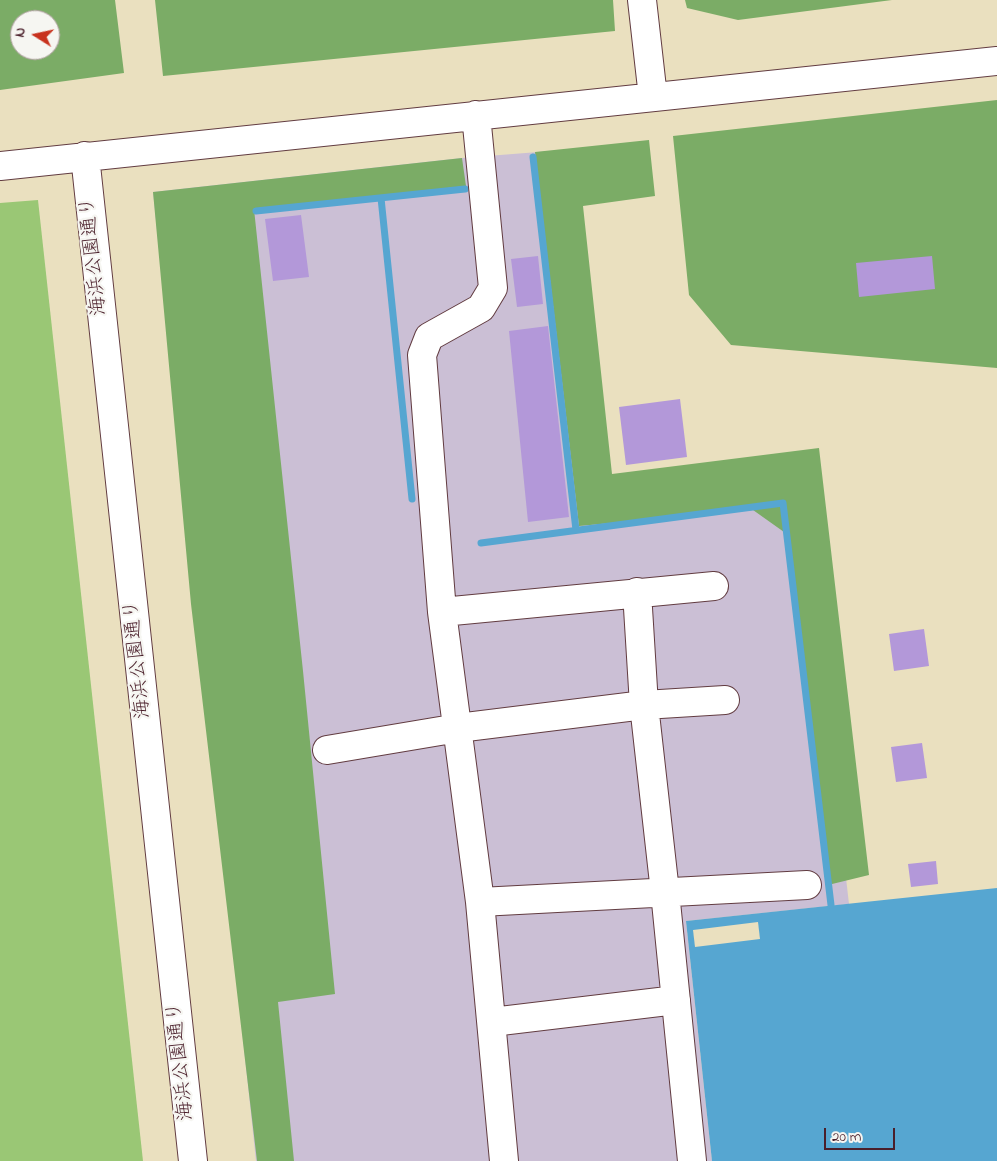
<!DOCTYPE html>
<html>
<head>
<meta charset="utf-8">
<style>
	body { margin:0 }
	#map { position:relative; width:997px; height:1161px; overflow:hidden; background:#eae0bf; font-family:"Indie Flower",sans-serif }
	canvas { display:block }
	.north { position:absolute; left:10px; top:10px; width:50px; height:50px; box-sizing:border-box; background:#f6f6f2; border:1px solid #b1a0a2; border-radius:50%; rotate:280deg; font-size:14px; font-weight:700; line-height:20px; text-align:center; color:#4a1f2b }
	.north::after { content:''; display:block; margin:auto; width:18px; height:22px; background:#c8321e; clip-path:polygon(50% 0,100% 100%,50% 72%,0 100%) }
	.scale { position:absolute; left:824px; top:1128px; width:71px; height:22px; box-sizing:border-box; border:2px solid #4a1f2b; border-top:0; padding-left:6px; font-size:15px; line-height:18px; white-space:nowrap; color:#4a1f2b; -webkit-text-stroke:4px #f6f6f2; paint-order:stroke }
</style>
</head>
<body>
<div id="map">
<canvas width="997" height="1161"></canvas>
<div class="north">N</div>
<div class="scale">20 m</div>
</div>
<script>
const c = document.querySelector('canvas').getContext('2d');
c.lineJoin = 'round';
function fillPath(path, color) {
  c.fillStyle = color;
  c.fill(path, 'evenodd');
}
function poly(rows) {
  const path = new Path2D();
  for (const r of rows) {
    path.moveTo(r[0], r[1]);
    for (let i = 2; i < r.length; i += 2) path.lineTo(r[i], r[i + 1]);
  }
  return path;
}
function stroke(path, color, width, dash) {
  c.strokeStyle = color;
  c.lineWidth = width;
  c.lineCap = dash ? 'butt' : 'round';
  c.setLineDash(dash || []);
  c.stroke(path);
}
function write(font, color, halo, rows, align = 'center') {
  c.font = font + ' "Indie Flower","Klee One",sans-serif';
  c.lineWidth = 4.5;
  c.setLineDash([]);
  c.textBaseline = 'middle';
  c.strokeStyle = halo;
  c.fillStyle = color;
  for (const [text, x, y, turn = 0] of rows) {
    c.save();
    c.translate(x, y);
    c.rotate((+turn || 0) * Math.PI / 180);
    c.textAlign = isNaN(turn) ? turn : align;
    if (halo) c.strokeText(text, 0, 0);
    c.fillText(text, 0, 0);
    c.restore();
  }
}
const industrial = poly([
	[551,151,591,503,800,479,849,904,686,921,712,1161,256,1161,153,192,462,158]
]);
const green = poly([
	[38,200,143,1161,0,1161,0,203]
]);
const forest = poly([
	[0,0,115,0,124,73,0,90],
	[20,20,50,20,50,50,20,50],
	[155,0,613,0,615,31,163,76],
	[685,0,892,0,738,20,687,8],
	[997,100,997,368,731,345,689,295,673,136],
	[649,140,655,196,583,206,612,474,819,448,869,875,828,885,784,532,753,510,579,526,535,152],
	[462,158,466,186,254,209,303,671,335,994,278,1002,294,1161,257,1161,191,604,153,192]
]);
const water = poly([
	[997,888,997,1161,712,1161,686,921]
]);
const pier = poly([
	[758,922,760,939,695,947,693,930]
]);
const stream = poly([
	[533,157,576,530],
	[381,198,412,499],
	[256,211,465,189],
	[481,543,783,503,831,905]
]);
const building = poly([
	[301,215,309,277,273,281,265,219],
	[538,256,543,304,517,307,511,259],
	[932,256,935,289,859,297,856,263],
	[548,326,569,517,528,522,509,331],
	[680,399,687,457,626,465,619,407],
	[924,629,929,666,894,671,889,634],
	[922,743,927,778,896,782,891,747],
	[936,861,938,884,911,887,908,864]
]);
const minor = poly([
	[642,0,653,97],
	[476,115,493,288,481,308,429,337,422,355,442,612,480,902,504,1161],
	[85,156,193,1161],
	[0,166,997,61],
	[637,592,644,705,665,892,692,1161],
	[442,612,714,586],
	[327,750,458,728,644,705,725,700],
	[480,902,807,885],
	[492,1022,676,1000]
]);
const streetNames = [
	["海浜公園通り",95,256,-96],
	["海浜公園通り",139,659,-96],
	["海浜公園通り",182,1061,-96]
];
fillPath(industrial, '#cbbfd5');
fillPath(green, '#9ac775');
fillPath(forest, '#7bac66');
fillPath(water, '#56a6d1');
fillPath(pier, '#eae0bf');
stroke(stream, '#56a6d1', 7);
fillPath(building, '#b398d9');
stroke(minor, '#623c41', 30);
stroke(minor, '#fff', 28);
write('20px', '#4a1f2b', '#f6f6f2', streetNames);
</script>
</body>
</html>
